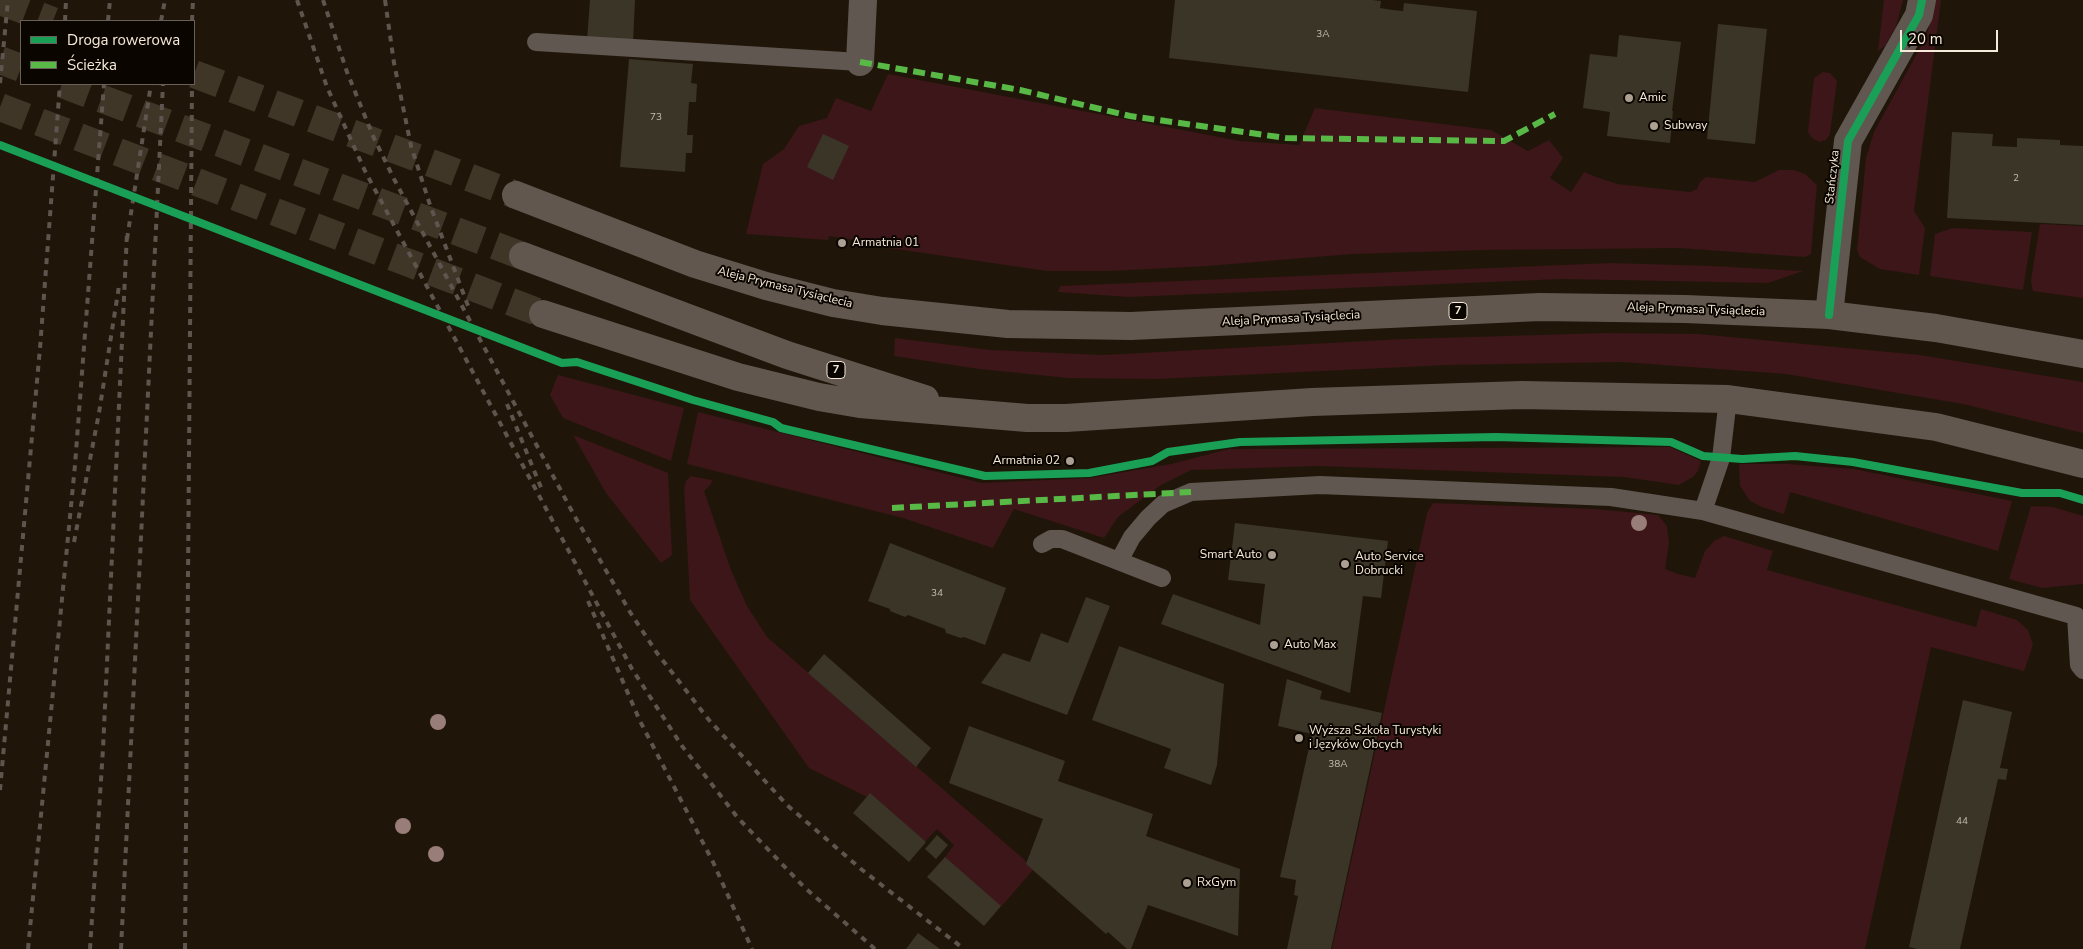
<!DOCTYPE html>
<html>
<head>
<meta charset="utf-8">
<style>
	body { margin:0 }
	#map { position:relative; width:2083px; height:949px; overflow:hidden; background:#1f1609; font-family:"Nunito Sans",sans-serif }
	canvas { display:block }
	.legend { position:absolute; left:20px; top:20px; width:175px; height:65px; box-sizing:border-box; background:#0b0500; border:1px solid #696157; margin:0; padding:6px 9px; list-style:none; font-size:15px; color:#f6eada }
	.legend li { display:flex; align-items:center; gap:10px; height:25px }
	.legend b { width:25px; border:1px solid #696157 }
	.scale { position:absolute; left:1900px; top:30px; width:98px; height:22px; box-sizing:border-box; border:2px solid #f6eada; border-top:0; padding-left:6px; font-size:15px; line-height:18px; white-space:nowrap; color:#f6eada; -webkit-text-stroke:4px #0b0500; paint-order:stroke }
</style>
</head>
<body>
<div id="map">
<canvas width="2083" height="949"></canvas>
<ul class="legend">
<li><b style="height:6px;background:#1a9f57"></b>Droga rowerowa</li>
<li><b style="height:6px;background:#58b947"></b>Ścieżka</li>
</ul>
<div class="scale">20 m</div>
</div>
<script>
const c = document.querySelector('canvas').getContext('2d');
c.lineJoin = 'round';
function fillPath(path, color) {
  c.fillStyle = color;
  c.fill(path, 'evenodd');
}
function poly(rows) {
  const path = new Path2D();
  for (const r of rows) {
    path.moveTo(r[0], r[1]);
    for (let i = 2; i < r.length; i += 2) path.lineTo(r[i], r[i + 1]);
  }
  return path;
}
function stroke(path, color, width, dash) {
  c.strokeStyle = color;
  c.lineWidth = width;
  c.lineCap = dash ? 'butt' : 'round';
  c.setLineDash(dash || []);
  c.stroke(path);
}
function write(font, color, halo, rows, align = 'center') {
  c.font = font + ' "Nunito Sans",sans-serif';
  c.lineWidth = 4;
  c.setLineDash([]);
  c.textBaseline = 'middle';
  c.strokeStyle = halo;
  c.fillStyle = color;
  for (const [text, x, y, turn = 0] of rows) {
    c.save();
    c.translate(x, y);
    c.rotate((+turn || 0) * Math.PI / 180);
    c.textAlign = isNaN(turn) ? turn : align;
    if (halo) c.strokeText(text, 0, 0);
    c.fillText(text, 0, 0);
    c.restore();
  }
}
const green = poly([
	[1884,0,1903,0,1896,27,1885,46,1878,51],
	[1936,0,1941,0,1914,211,1925,228,1919,275,1880,269,1860,257,1857,250,1866,158,1874,132,1926,37],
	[1823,72,1830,73,1837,81,1830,134,1826,140,1819,142,1812,138,1808,132,1814,78],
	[888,74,1240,141,1299,145,1315,108,1491,130,1528,151,1549,140,1563,158,1550,178,1571,192,1584,172,1596,177,1617,184,1690,192,1697,189,1700,182,1706,177,1755,182,1779,170,1794,170,1805,174,1817,185,1811,254,1805,257,1679,248,1486,250,1352,254,1208,266,1109,271,1047,271,855,243,855,240,829,236,828,240,746,234,763,164,784,149,799,126,827,118,836,98,871,111],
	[2040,224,2083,226,2083,298,2033,291,2031,280],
	[1953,228,2032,232,2023,290,1930,276,1935,234],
	[1611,263,1712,266,1803,271,1768,283,1563,279,1129,297,1058,292,1060,286],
	[1606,333,1699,334,1920,355,2083,382,2083,433,1963,404,1786,374,1622,362,1447,365,1156,379,1068,378,979,369,894,356,895,338,991,350,1103,355,1404,339],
	[558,375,684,408,671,461,563,418,550,395],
	[698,412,982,483,1090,478,1171,464,1229,449,1670,447,1701,461,1698,471,1693,477,1679,485,1624,477,1319,466,1191,470,1161,485,1118,517,1104,538,1014,509,993,548,903,518,687,464],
	[573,435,668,473,672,555,661,563,606,493],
	[1739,464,1788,464,1854,469,2012,501,1998,551,1790,492,1784,514,1762,507,1750,501,1740,486],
	[691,476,712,480,711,484,704,491,731,570,747,606,767,637,1027,862,1033,870,1001,907,944,858,954,845,937,829,925,842,883,805,809,768,690,600,684,488,686,481],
	[1433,503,1596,509,1658,515,1667,526,1669,543,1665,569,1678,574,1695,578,1705,551,1714,541,1724,536,1773,551,1767,570,1976,627,1981,609,2017,620,2028,630,2033,645,2024,671,1931,647,1865,949,1332,949,1427,513],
	[2031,506,2053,507,2083,516,2083,584,2042,588,2009,579]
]);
const building = poly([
	[590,0,635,0,633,42,587,40],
	[1175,0,1372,0,1381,1,1380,8,1393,10,1403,11,1404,3,1477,11,1468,92,1169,58],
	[1718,24,1767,29,1755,144,1707,139],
	[1619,35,1681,42,1672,111,1673,111,1670,143,1607,136,1610,112,1583,108,1590,54,1617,57],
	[629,59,693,64,691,83,697,84,696,102,689,102,687,135,693,135,692,153,686,153,685,172,620,167],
	[1952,132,1993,134,1992,146,2017,147,2017,138,2060,140,2060,145,2083,146,2083,225,1947,218],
	[823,134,849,146,833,180,807,167],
	[1235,523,1388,541,1381,598,1363,596,1350,693,1161,624,1173,594,1260,625,1265,584,1228,580],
	[890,543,1006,588,985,645,964,637,961,638,946,633,945,629,908,615,905,617,890,611,890,609,868,601],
	[1086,597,1110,606,1067,715,981,683,1003,653,1030,662,1041,633,1068,643],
	[1119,646,1224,684,1217,765,1211,785,1164,768,1171,749,1092,720],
	[824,654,931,748,916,767,808,673],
	[1287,679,1322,691,1320,699,1382,713,1331,949,1287,949,1298,896,1294,895,1296,880,1280,877,1312,734,1278,726],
	[1963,700,2012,712,2000,768,2008,769,2006,780,1998,779,1960,949,1917,949,1909,947],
	[969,726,1065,761,1058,781,1153,814,1146,836,1240,869,1238,936,1148,905,1131,949,1127,949,1108,932,1106,934,1026,864,1043,819,949,783],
	[870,793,926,842,909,862,853,813],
	[937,835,948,845,936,859,925,849],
	[945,857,1001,906,984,926,927,877],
	[918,933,940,949,906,949]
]);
const primaryTunnel = poly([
	[0,1,53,21],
	[0,60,21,68],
	[194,74,516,195],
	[62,84,523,256],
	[0,107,543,314]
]);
const lane = poly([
	[536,42,860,62],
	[1703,511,1721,458,1728,399],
	[1042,544,1051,539,1062,539,1162,578],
	[1119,561,1132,537,1148,518,1163,504,1191,492,1320,485,1611,497,1703,511,2076,616,2079,665,2083,670]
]);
const street = poly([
	[860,62,863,0],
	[1829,315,1848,141,1919,15,1922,0]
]);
const primary = poly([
	[516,195,695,264,766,286,833,303,882,311,1008,324,1131,326,1540,307,1685,309,1829,315,1936,328,2083,354],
	[523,256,787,355,925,399],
	[543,314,738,377,819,397,860,404,1027,418,1066,418,1312,402,1522,395,1728,399,1936,427,2083,464]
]);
const rail = poly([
	[297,0,327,87,365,171,632,669,682,746,738,818,804,887,875,949],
	[323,0,347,72,373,136,394,179,574,515,630,612,657,653,709,720,787,805,861,869,964,949],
	[385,0,394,63,411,146,430,205,470,311],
	[65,21,66,0],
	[108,21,110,0],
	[161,21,165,0],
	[192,21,193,0],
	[0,83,8,0],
	[127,239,151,84],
	[507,404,542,490],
	[74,542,99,413,119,286],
	[588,601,640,721,713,862,752,949],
	[0,790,40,348,60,84],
	[28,949,75,465,104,84],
	[90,949,103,749,127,233],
	[121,949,163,84],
	[185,949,192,84]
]);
const quiet = poly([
	[860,62,1020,90,1130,116,1286,138,1504,141,1555,114],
	[892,508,1191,492]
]);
const cycleway = poly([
	[0,145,562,363,577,362,693,400,773,422,781,428,985,476,1089,473,1152,461,1168,452,1240,442,1496,437,1671,442,1703,456,1742,459,1795,456,1853,462,2022,493,2060,493,2083,500],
	[1829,315,1848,141,1919,15,1922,0]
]);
const trees = [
	[1639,523],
	[438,722],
	[403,826],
	[436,854]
];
const markers = [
	[1629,98,5,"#aba091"],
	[1654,126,5,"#aba091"],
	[842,243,5,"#aba091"],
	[1070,461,5,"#aba091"],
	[1272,555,5,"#aba091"],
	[1345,564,5,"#aba091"],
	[1274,645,5,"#aba091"],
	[1299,738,5,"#aba091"],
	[1187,883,5,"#aba091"]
];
const numberNames = [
	["3A",1323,35],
	["73",656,118],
	["2",2016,179],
	["34",937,594],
	["38A",1338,765],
	["44",1962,822]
];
const shields = [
	[1458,311,18],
	[836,370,18]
];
const shieldNames = [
	["7",1458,311],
	["7",836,370]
];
const poiNames = [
	["Amic",1639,98],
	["Subway",1664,126],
	["Armatnia 01",852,243],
	["Armatnia 02",1060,461,"right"],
	["Smart Auto",1262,555,"right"],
	["Auto Service",1355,557],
	["Dobrucki",1355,571],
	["Auto Max",1284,645],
	["Wyższa Szkoła Turystyki",1309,731],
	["i Języków Obcych",1309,745],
	["RxGym",1197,883]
];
const streetNames = [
	["Stańczyka",1833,177,-84],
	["Aleja Prymasa Tysiąclecia",785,288,14],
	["Aleja Prymasa Tysiąclecia",1696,310,2],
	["Aleja Prymasa Tysiąclecia",1291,319,-3]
];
fillPath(green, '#3c1618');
fillPath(building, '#3a3527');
stroke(primaryTunnel, '#3f3628', 28, [28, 14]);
stroke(lane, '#605751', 18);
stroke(street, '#605751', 28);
stroke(primary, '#62574e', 28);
stroke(rail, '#5e564e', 4, [6, 6]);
stroke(quiet, '#58b947', 6, [12, 6]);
stroke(cycleway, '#1a9f57', 8);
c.fillStyle = '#997d78';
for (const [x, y] of trees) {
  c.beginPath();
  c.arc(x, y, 8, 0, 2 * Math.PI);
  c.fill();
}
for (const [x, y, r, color] of markers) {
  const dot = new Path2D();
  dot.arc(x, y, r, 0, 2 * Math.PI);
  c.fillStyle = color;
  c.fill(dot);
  stroke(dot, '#0b0500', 2);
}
write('10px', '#c7bdad', null, numberNames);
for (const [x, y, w] of shields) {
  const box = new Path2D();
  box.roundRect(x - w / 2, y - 8.5, w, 17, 4);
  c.fillStyle = '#0b0500';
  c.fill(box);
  stroke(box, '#f6eada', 1);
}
write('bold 11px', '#f6eada', null, shieldNames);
write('12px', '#f6eada', '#0b0500', poiNames, 'left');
write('12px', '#f6eada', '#0b0500', streetNames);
</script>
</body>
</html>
